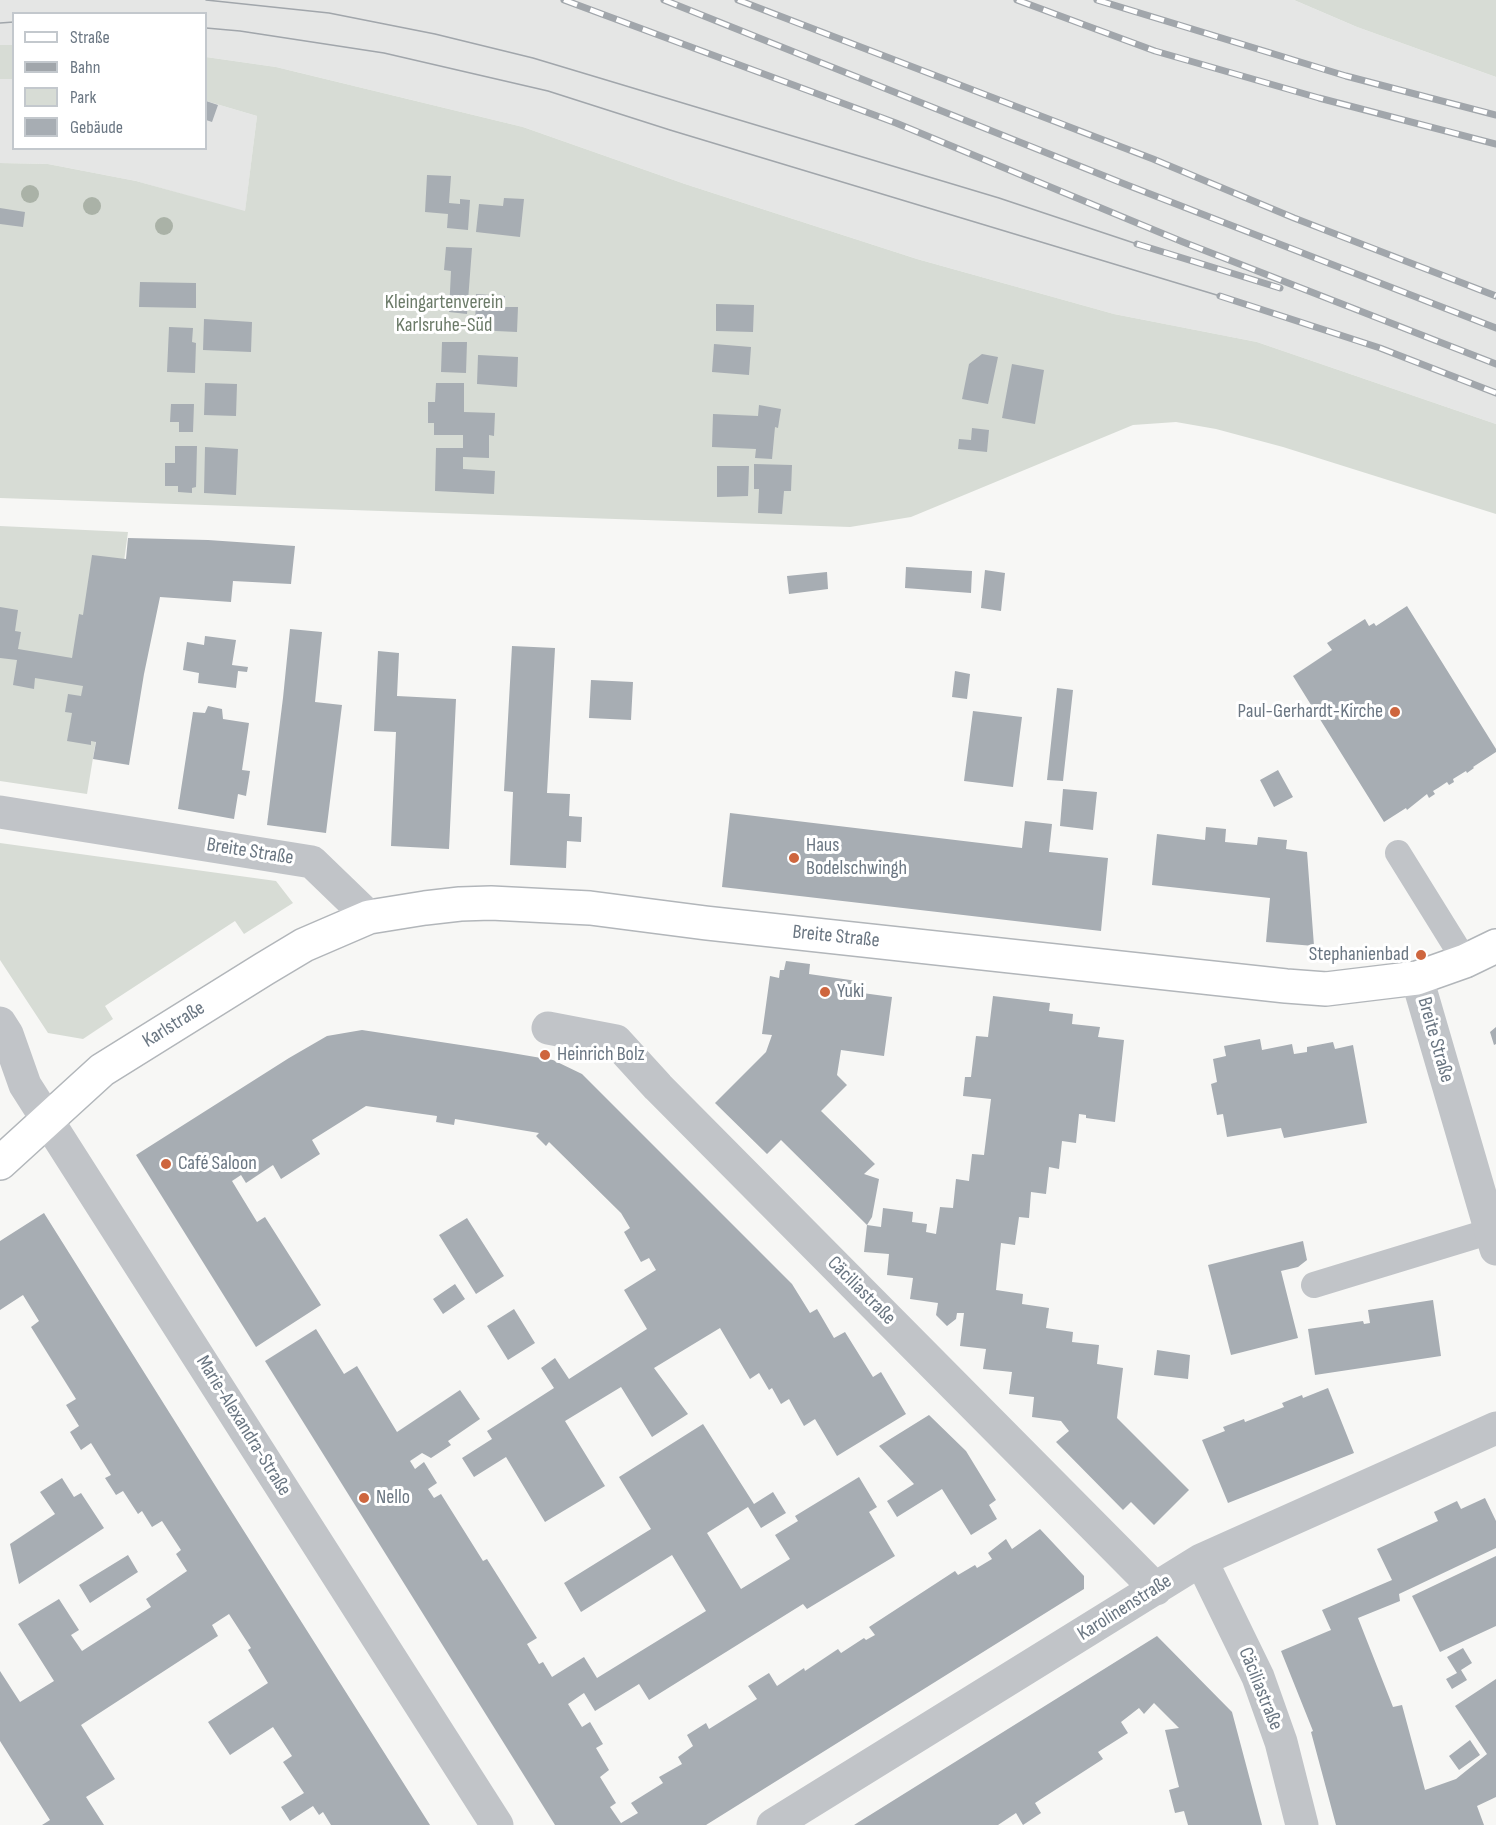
<!DOCTYPE html>
<html>
<head>
<meta charset="utf-8">
<style>
	body { margin:0 }
	#map { position:relative; width:1496px; height:1825px; overflow:hidden; background:#f7f7f5; font-family:"Sofia Sans Condensed",sans-serif }
	canvas { display:block }
	.legend { position:absolute; left:12px; top:12px; width:195px; height:138px; box-sizing:border-box; background:#fff; border:2px solid #c3c8cd; margin:0; padding:8px 10px; list-style:none; font-size:18px; color:#6a7682 }
	.legend li { display:flex; align-items:center; gap:12px; height:30px }
	.legend b { width:30px; border:2px solid #c3c8cd }
</style>
</head>
<body>
<div id="map">
<canvas width="1496" height="1825"></canvas>
<ul class="legend">
<li><b style="height:8px;background:#fff"></b>Straße</li>
<li><b style="height:8px;background:#a1a6ab"></b>Bahn</li>
<li><b style="height:16px;background:#d7dcd5"></b>Park</li>
<li><b style="height:16px;background:#a7adb3"></b>Gebäude</li>
</ul>
</div>
<script>
const c = document.querySelector('canvas').getContext('2d');
c.lineJoin = 'round';
function fillPath(path, color) {
  c.fillStyle = color;
  c.fill(path, 'evenodd');
}
function poly(rows) {
  const path = new Path2D();
  for (const r of rows) {
    path.moveTo(r[0], r[1]);
    for (let i = 2; i < r.length; i += 2) path.lineTo(r[i], r[i + 1]);
  }
  return path;
}
function stroke(path, color, width, dash) {
  c.strokeStyle = color;
  c.lineWidth = width;
  c.lineCap = dash ? 'butt' : 'round';
  c.setLineDash(dash || []);
  c.stroke(path);
}
function write(font, color, halo, rows, align = 'center') {
  c.font = font + ' "Sofia Sans Condensed",sans-serif';
  c.lineWidth = 6;
  c.setLineDash([]);
  c.textBaseline = 'middle';
  c.strokeStyle = halo;
  c.fillStyle = color;
  for (const [text, x, y, turn = 0] of rows) {
    c.save();
    c.translate(x, y);
    c.rotate((+turn || 0) * Math.PI / 180);
    c.textAlign = isNaN(turn) ? turn : align;
    if (halo) c.strokeText(text, 0, 0);
    c.fillText(text, 0, 0);
    c.restore();
  }
}
const built = poly([
	[0,0,1294,0,1357,27,1496,77,1496,424,1257,342,1114,314,917,259,685,184,523,127,276,67,206,57,206,14,14,14,13,45,0,45],
	[0,79,13,79,14,148,206,148,206,101,257,116,245,212,136,181,48,164,0,163]
]);
const green = poly([
	[1294,0,1496,0,1496,77,1357,27],
	[0,45,13,45,13,79,0,79],
	[206,57,276,67,523,127,685,184,917,259,1114,314,1257,342,1496,424,1496,514,1283,447,1216,429,1176,422,1133,425,911,517,850,527,0,498,0,163,48,164,136,181,245,211,257,116,206,101],
	[0,526,128,532,116,620,87,794,0,781],
	[0,843,276,881,293,903,244,934,235,921,105,1006,113,1019,83,1039,48,1033,0,960]
]);
const building = poly([
	[206,101,218,105,212,122,206,120],
	[427,175,451,176,449,203,460,204,460,199,470,200,468,230,447,228,448,214,425,212],
	[504,198,524,199,520,237,476,232,479,204,503,206],
	[0,208,25,212,23,227,0,224],
	[446,247,472,248,467,314,449,312,451,271,444,270],
	[140,282,196,283,196,308,139,307],
	[476,294,505,296,505,307,518,307,517,332,475,330],
	[716,304,754,305,753,332,716,331],
	[204,319,252,322,251,352,203,350],
	[169,327,193,328,192,342,196,343,195,373,167,372],
	[442,342,467,342,466,373,441,372],
	[714,344,751,347,749,375,712,372],
	[982,354,998,357,988,404,962,399,969,364],
	[478,355,518,357,517,387,477,384],
	[1012,364,1044,370,1035,424,1002,418],
	[205,383,237,384,236,416,204,415],
	[436,383,464,383,464,412,495,413,494,436,489,435,489,458,463,457,463,469,495,471,494,494,435,491,436,448,463,448,463,435,434,435,434,423,428,423,428,402,435,402],
	[171,404,194,404,193,432,179,432,179,422,170,422],
	[759,405,781,409,778,428,775,427,772,459,755,458,756,449,712,447,713,414,758,416],
	[972,428,989,430,987,452,958,449,959,439,971,440],
	[175,446,197,446,196,487,192,488,192,493,178,492,178,486,165,486,165,463,175,463],
	[205,447,238,449,236,495,204,493],
	[754,464,792,465,791,491,784,491,782,514,758,513,759,489,754,489],
	[717,466,749,466,748,496,717,497],
	[128,538,208,540,295,546,291,584,233,581,231,602,160,597,144,674,129,765,93,759,96,742,91,741,91,745,67,741,72,713,65,712,68,694,81,696,83,686,35,678,34,689,13,685,17,660,0,658,0,607,18,610,15,631,21,632,18,649,72,658,79,614,83,615,92,555,126,559],
	[906,567,972,571,971,593,905,588],
	[985,570,1005,573,1001,611,981,608],
	[827,572,828,589,789,594,787,576],
	[1407,606,1496,749,1496,752,1473,767,1474,768,1467,773,1466,771,1453,779,1454,782,1449,785,1447,782,1438,788,1433,791,1435,794,1429,798,1427,794,1407,810,1406,808,1384,822,1293,676,1332,650,1327,643,1365,619,1369,626,1374,623,1376,626],
	[290,629,322,632,315,702,342,705,326,833,267,825,283,698],
	[205,636,236,640,232,665,248,667,247,672,238,671,236,688,198,683,199,673,183,670,187,642,204,645],
	[512,646,555,648,547,793,570,794,569,816,582,817,581,842,567,841,566,868,510,865,513,792,504,791],
	[378,651,399,653,397,696,456,699,449,849,391,846,396,732,374,731],
	[955,671,970,674,967,699,952,697],
	[591,680,633,682,631,720,589,718],
	[1057,688,1073,690,1063,781,1047,780],
	[208,706,222,709,223,719,249,723,242,770,250,771,246,796,238,794,234,819,178,809,193,712,205,713],
	[973,711,1022,717,1013,787,964,781],
	[1278,770,1293,797,1274,807,1260,780],
	[1063,789,1097,792,1093,830,1060,826],
	[730,813,1022,848,1025,821,1052,824,1049,852,1108,858,1101,931,722,887],
	[1206,827,1226,829,1225,842,1257,845,1258,837,1287,840,1286,849,1307,852,1314,946,1266,942,1270,898,1152,885,1157,834,1205,840],
	[786,961,810,964,809,974,857,981,855,992,892,997,884,1056,841,1050,837,1075,847,1085,821,1111,875,1164,864,1174,879,1179,872,1217,867,1225,781,1140,767,1154,715,1103,766,1052,772,1035,762,1034,770,976,779,978,780,970,784,970],
	[993,996,1050,1003,1049,1011,1073,1014,1072,1024,1100,1027,1098,1037,1124,1040,1115,1122,1086,1118,1086,1115,1079,1114,1076,1143,1062,1141,1059,1169,1049,1167,1046,1194,1031,1192,1029,1218,1019,1217,1015,1245,1001,1243,996,1290,1023,1294,1022,1304,1049,1308,1046,1328,1073,1332,1072,1342,1099,1345,1097,1364,1123,1368,1117,1418,1189,1490,1154,1525,1131,1502,1123,1510,1056,1442,1069,1431,1061,1421,1032,1417,1034,1397,1009,1394,1012,1372,983,1369,986,1349,960,1346,964,1313,957,1313,956,1319,947,1326,936,1315,938,1303,910,1299,913,1278,887,1275,889,1254,864,1252,867,1225,881,1227,883,1208,913,1212,912,1222,927,1224,926,1232,936,1234,940,1207,953,1208,956,1179,969,1181,972,1154,984,1155,991,1099,963,1096,965,1077,971,1077,976,1036,988,1037],
	[1496,1027,1496,1044,1494,1045,1490,1032],
	[362,1030,500,1051,553,1060,582,1074,792,1284,810,1313,817,1309,834,1338,845,1332,873,1377,881,1372,906,1414,837,1456,815,1419,804,1426,789,1399,781,1404,772,1388,769,1390,759,1373,750,1379,720,1328,654,1368,688,1414,652,1437,621,1387,565,1421,605,1486,545,1522,506,1457,474,1477,462,1458,492,1439,487,1431,554,1388,541,1368,555,1358,569,1379,647,1329,624,1290,656,1270,649,1258,641,1262,624,1232,630,1228,621,1213,549,1142,546,1146,536,1136,539,1133,455,1119,454,1125,436,1122,437,1116,366,1106,312,1140,320,1154,281,1179,273,1165,246,1183,241,1175,232,1181,257,1222,265,1217,321,1305,256,1347,136,1155,289,1058,327,1036],
	[1260,1039,1262,1050,1292,1044,1294,1054,1307,1052,1307,1047,1333,1042,1335,1049,1353,1045,1367,1123,1284,1138,1281,1128,1227,1137,1223,1114,1217,1115,1211,1084,1217,1082,1213,1059,1226,1056,1224,1046],
	[44,1213,223,1498,430,1825,331,1825,323,1812,319,1815,313,1806,290,1821,281,1807,304,1793,283,1762,292,1756,273,1727,230,1755,208,1722,268,1683,248,1650,251,1648,229,1614,212,1625,218,1636,81,1725,115,1779,86,1797,104,1825,42,1825,50,1820,0,1741,0,1671,20,1702,54,1681,18,1624,59,1599,79,1630,71,1635,82,1651,151,1607,146,1599,187,1571,176,1554,181,1550,162,1521,152,1527,142,1511,138,1514,123,1491,116,1495,105,1478,111,1475,91,1443,81,1450,70,1432,79,1426,66,1405,76,1399,31,1327,39,1321,23,1295,0,1310,0,1241],
	[467,1218,504,1276,476,1294,439,1235],
	[1303,1241,1307,1260,1298,1267,1281,1271,1298,1338,1231,1355,1208,1265],
	[455,1284,465,1299,443,1314,433,1299],
	[1433,1300,1441,1356,1315,1375,1308,1329,1363,1321,1364,1324,1370,1323,1368,1310],
	[514,1309,535,1343,508,1360,487,1326],
	[316,1329,344,1374,357,1366,397,1432,460,1390,480,1419,448,1441,451,1445,431,1458,422,1453,410,1461,415,1469,424,1462,437,1483,428,1489,434,1498,441,1494,483,1561,487,1559,537,1638,527,1644,539,1664,543,1662,552,1677,584,1657,597,1678,706,1611,672,1555,581,1612,564,1583,651,1529,619,1477,703,1424,754,1504,773,1492,786,1513,761,1528,748,1507,707,1533,741,1589,790,1559,775,1535,798,1521,795,1516,859,1477,877,1507,869,1512,895,1556,807,1609,803,1604,649,1700,639,1684,595,1711,584,1693,568,1704,582,1727,590,1722,603,1744,596,1748,609,1770,600,1777,616,1803,610,1807,621,1823,638,1813,631,1803,663,1783,659,1777,682,1764,678,1757,693,1746,687,1735,706,1723,709,1729,757,1699,748,1686,769,1673,777,1686,804,1668,805,1671,838,1649,841,1653,864,1638,866,1640,875,1635,869,1627,955,1571,958,1575,975,1565,977,1568,992,1559,988,1553,1006,1539,1012,1549,1040,1529,1084,1576,1084,1589,706,1825,555,1825,265,1361],
	[1157,1350,1190,1355,1188,1379,1154,1375],
	[1328,1388,1354,1453,1228,1503,1202,1440,1225,1431,1223,1427,1244,1419,1245,1422,1284,1407,1282,1403,1302,1395,1303,1398],
	[929,1415,966,1451,996,1500,989,1505,997,1519,971,1535,942,1489,897,1517,887,1501,914,1484,879,1446],
	[62,1478,74,1497,81,1493,104,1528,19,1584,10,1544,55,1514,40,1492],
	[1485,1498,1496,1521,1496,1548,1399,1594,1400,1601,1358,1618,1393,1707,1402,1705,1425,1790,1456,1779,1487,1754,1455,1706,1496,1679,1496,1797,1477,1806,1484,1825,1336,1825,1311,1732,1313,1731,1281,1651,1331,1630,1322,1610,1392,1580,1377,1549,1438,1521,1434,1512,1457,1501,1461,1509],
	[128,1555,138,1572,90,1603,79,1585],
	[1496,1556,1496,1626,1440,1652,1412,1596],
	[1157,1636,1232,1712,1262,1825,1188,1825,1184,1811,1175,1813,1169,1790,1179,1787,1165,1730,1179,1728,1154,1703,1144,1714,1139,1708,1121,1722,1128,1733,1098,1752,1103,1759,1035,1803,1041,1813,1023,1825,1016,1813,998,1825,854,1825],
	[1463,1648,1472,1663,1461,1670,1467,1680,1452,1689,1446,1679,1457,1673,1447,1657],
	[1470,1740,1480,1755,1459,1770,1449,1756]
]);
const lane = poly([
	[1398,853,1465,961],
	[1314,1285,1491,1231]
]);
const street = poly([
	[0,812,312,862,369,917],
	[1417,978,1496,1249],
	[0,1023,7,1034,25,1085,497,1825],
	[548,1028,616,1041,658,1087,1156,1589],
	[1201,1560,1258,1677,1281,1742,1302,1825],
	[773,1825,1201,1560,1496,1428]
]);
const secondary = poly([
	[0,1163,102,1070,264,969,304,945,369,917,425,908,460,904,491,903,590,908,706,923,1286,986,1326,989,1417,978,1465,961,1496,946]
]);
const tram = poly([
	[206,0,329,13,435,34,533,58,999,198,1137,244],
	[0,23,14,22],
	[206,28,240,31,384,53,548,91,670,130,1220,296]
]);
const rail = poly([
	[564,0,896,123,1183,242,1496,364],
	[664,0,1127,185,1496,328],
	[738,0,1153,159,1294,218,1496,296],
	[1017,0,1155,51,1319,98,1496,144],
	[1097,0,1346,76,1496,115],
	[1137,244,1280,288],
	[1220,296,1380,348,1496,393]
]);
const trees = [
	[30,194],
	[92,206],
	[164,226]
];
const markers = [
	[1395,712,6,"#ce663e"],
	[794,858,6,"#ce663e"],
	[1421,955,6,"#ce663e"],
	[825,992,6,"#ce663e"],
	[545,1055,6,"#ce663e"],
	[166,1164,6,"#ce663e"],
	[364,1498,6,"#ce663e"]
];
const parkNames = [
	["Kleingartenverein",444,303],
	["Karlsruhe-Süd",444,326]
];
const poiNames = [
	["Paul-Gerhardt-Kirche",1383,712,"right"],
	["Haus",806,846],
	["Bodelschwingh",806,869],
	["Stephanienbad",1409,955,"right"],
	["Yuki",837,992],
	["Heinrich Bolz",557,1055],
	["Café Saloon",178,1164],
	["Nello",376,1498]
];
const streetNames = [
	["Breite Straße",250,852,9],
	["Breite Straße",836,937,6],
	["Karlstraße",174,1025,-32],
	["Breite Straße",1435,1040,74],
	["Cäciliastraße",861,1291,45],
	["Marie-Alexandra-Straße",243,1426,58],
	["Karolinenstraße",1125,1608,-32],
	["Cäciliastraße",1260,1689,68]
];
fillPath(built, '#e5e6e5');
fillPath(green, '#d7dcd5');
fillPath(building, '#a7adb3');
stroke(secondary, '#b2b6ba', 36);
stroke(lane, '#c1c4c8', 26);
stroke(street, '#c1c4c8', 33);
stroke(secondary, '#fff', 33);
stroke(tram, '#a1a6ab', 1.5);
stroke(rail, '#a1a6ab', 7);
stroke(rail, '#fff', 4.5, [14]);
c.fillStyle = '#aab2a7';
for (const [x, y] of trees) {
  c.beginPath();
  c.arc(x, y, 9, 0, 2 * Math.PI);
  c.fill();
}
for (const [x, y, r, color] of markers) {
  const dot = new Path2D();
  dot.arc(x, y, r, 0, 2 * Math.PI);
  c.fillStyle = color;
  c.fill(dot);
  stroke(dot, '#fff', 2);
}
write('20px', '#6b7a68', '#fff', parkNames);
write('20px', '#6a7682', '#fff', poiNames, 'left');
write('20px', '#6a7682', '#fff', streetNames);
</script>
</body>
</html>
